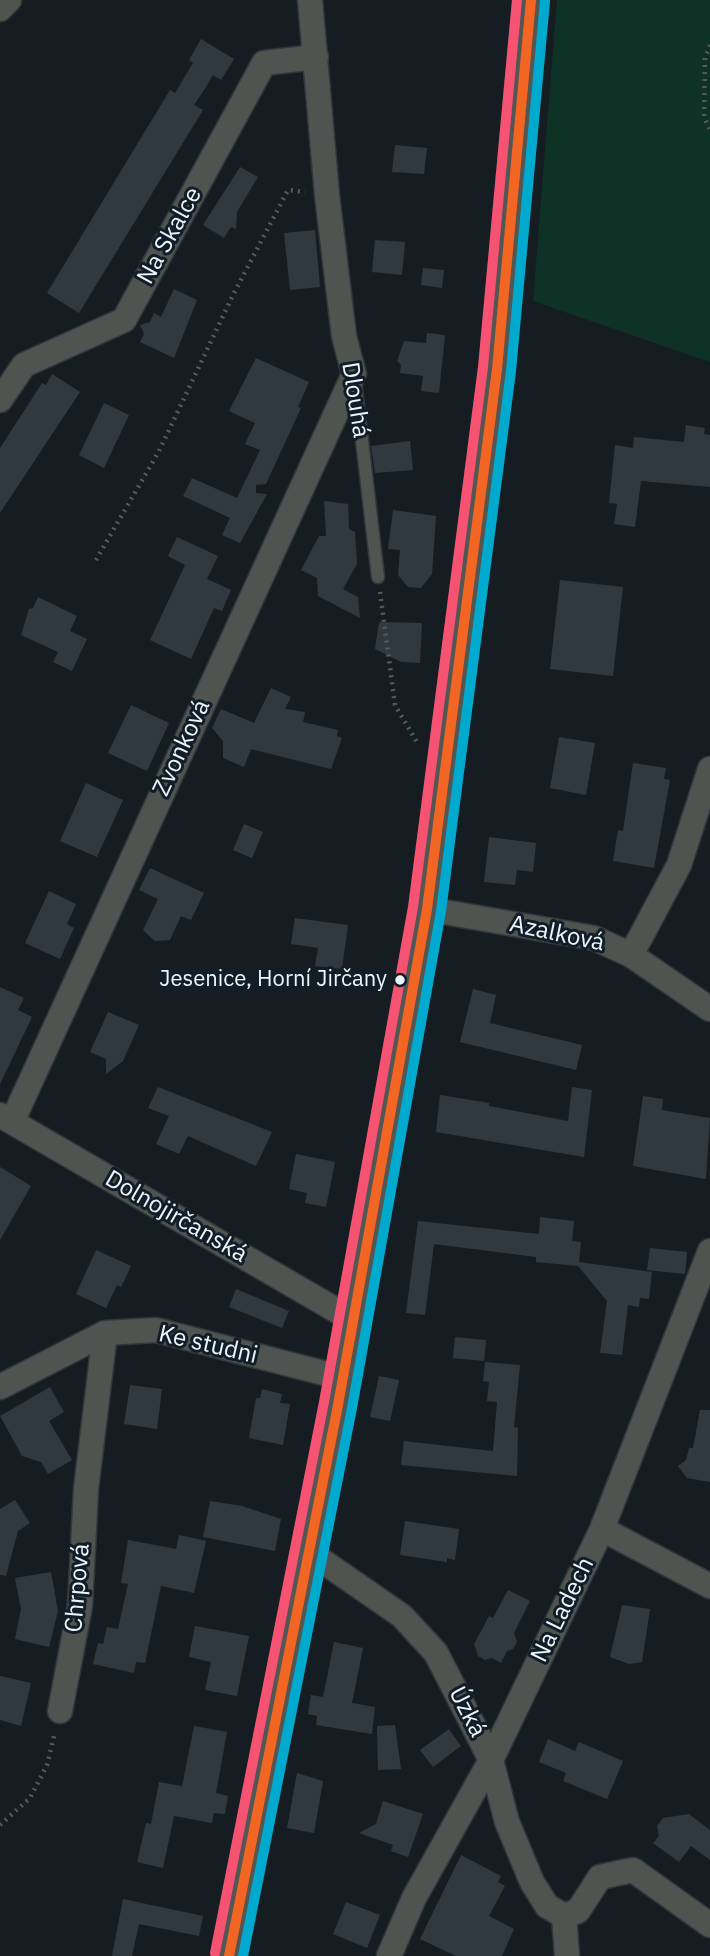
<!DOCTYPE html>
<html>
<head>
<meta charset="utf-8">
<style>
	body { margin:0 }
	canvas { display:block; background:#161d22 }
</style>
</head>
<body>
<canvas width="710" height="1956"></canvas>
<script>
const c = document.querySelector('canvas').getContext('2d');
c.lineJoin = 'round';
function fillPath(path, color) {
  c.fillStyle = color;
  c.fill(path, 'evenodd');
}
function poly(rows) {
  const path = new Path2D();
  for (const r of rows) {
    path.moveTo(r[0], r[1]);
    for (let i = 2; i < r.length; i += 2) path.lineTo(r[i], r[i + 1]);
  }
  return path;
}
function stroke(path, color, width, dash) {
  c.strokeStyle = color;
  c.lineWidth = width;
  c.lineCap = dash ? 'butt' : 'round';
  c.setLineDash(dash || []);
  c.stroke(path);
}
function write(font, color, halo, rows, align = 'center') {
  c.font = font + ' "IBM Plex Sans",sans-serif';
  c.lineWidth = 6;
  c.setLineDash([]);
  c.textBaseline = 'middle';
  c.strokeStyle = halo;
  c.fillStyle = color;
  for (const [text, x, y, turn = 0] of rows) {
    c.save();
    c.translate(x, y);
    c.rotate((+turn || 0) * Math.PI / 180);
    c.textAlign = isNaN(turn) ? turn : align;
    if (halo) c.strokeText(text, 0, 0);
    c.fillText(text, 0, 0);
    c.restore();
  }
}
const green = poly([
	[557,0,710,0,710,362,533,301]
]);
const building = poly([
	[201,39,234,59,221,80,213,75,204,90,194,105,203,110,79,313,47,293,170,90,175,93,193,63,189,60],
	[395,145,427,148,424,174,392,172],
	[240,167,258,177,237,212,236,229,231,227,224,238,203,225],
	[315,230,320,287,290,290,284,233],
	[375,240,405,242,402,275,372,272],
	[423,268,444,270,442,288,421,285],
	[174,289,197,300,174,358,140,342,144,334,140,325,150,322,154,313,161,317],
	[427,333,445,335,439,393,421,391,423,376,400,373,401,365,397,361,404,341,426,343],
	[256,358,309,382,298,407,301,408,266,484,256,485,256,493,267,494,240,543,222,535,230,518,183,496,192,478,237,498,260,450,245,444,255,423,229,411],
	[52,374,80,392,0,513,0,448,42,383,46,385],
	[104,403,129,415,104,468,79,455],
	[686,425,705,428,704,434,710,435,710,487,641,481,635,527,614,524,617,504,609,503,615,445,633,448,634,437,684,442],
	[410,441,413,470,375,473,371,446],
	[324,501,348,504,349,529,355,532,357,564,343,589,358,597,360,618,318,596,317,578,301,570,319,536,326,536],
	[393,510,436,516,432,574,421,588,408,587,398,575,400,550,388,549],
	[177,537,218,556,207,579,231,590,222,611,214,608,191,659,150,640,185,565,168,556],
	[560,580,623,587,613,676,550,669],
	[38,597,77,616,70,631,87,639,72,671,53,662,58,652,21,635,29,609,33,608],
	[379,622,422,623,420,663,401,662,375,649],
	[271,688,291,697,285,709,305,712,303,722,338,730,337,736,342,738,331,769,251,749,244,767,223,758,223,741,212,728,221,709,254,723],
	[131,705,169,723,147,771,108,753],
	[559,737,595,743,586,795,550,788],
	[633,763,666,768,664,779,670,780,654,868,613,861,618,830,623,831],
	[86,783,123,800,97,857,60,841],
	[244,824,263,832,252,858,233,850],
	[489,837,536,843,533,872,517,870,515,885,484,882],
	[150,868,204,893,191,920,181,916,170,940,155,941,143,930,158,899,139,890],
	[49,891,76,904,67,924,74,928,60,959,25,943],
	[295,918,348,925,342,969,315,966,318,948,291,944],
	[0,987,24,998,18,1010,32,1017,0,1084],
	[473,989,496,995,490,1023,582,1045,576,1070,460,1042],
	[108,1012,139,1025,123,1061,106,1074,106,1059,90,1052],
	[158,1087,272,1132,256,1166,188,1136,179,1154,156,1144,169,1116,148,1108],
	[572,1087,592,1090,584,1157,436,1132,440,1095,489,1103,489,1106,568,1121],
	[643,1096,663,1099,662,1110,710,1118,706,1179,633,1166],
	[296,1154,335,1162,326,1207,305,1203,307,1193,289,1189],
	[0,1167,31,1186,0,1240],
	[540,1217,574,1221,572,1241,581,1242,579,1262,652,1272,649,1299,640,1298,639,1307,628,1305,622,1355,600,1353,607,1301,578,1266,536,1262,536,1257,434,1244,425,1315,406,1313,418,1221,539,1234],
	[650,1248,687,1252,685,1274,647,1270],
	[96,1250,131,1266,121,1287,117,1285,106,1308,76,1294],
	[236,1289,289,1311,282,1328,229,1307],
	[455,1337,486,1340,484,1361,453,1358],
	[485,1362,520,1365,514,1427,518,1428,517,1476,401,1465,404,1441,493,1451,497,1402,487,1401,489,1382,483,1381],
	[379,1376,399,1380,390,1421,370,1417],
	[130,1385,162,1389,157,1429,124,1424],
	[50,1387,64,1412,49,1421,72,1460,48,1474,41,1462,22,1456,0,1416],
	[262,1389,282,1394,280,1403,290,1404,283,1445,249,1438,256,1398,260,1398],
	[700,1410,710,1410,710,1482,687,1478,678,1466,686,1460,689,1448,693,1448],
	[15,1500,30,1523,18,1531,6,1576,0,1575,0,1509],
	[210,1501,242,1506,281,1519,275,1551,203,1537],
	[405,1521,459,1529,455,1560,447,1558,447,1562,400,1555],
	[179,1535,206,1541,194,1593,161,1586,145,1663,136,1662,134,1673,93,1664,98,1643,103,1644,107,1627,118,1629,128,1584,121,1583,128,1540,176,1549],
	[51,1572,58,1611,49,1647,15,1639,21,1609,15,1578],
	[508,1590,530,1601,514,1633,517,1642,513,1649,507,1651,501,1663,492,1658,485,1660,478,1656,474,1644,489,1616,493,1618],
	[622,1605,650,1609,642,1662,629,1664,610,1657],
	[195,1626,249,1636,237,1696,205,1690,211,1662,189,1657],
	[334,1642,363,1648,352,1703,375,1707,372,1734,316,1725,317,1716,308,1714,311,1695,323,1697],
	[0,1676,31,1683,21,1726,0,1720],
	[395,1725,401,1769,378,1770,377,1726],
	[194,1726,227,1732,216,1793,228,1796,225,1814,214,1813,212,1823,174,1816,163,1868,137,1862,146,1823,151,1824,159,1782,182,1786],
	[449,1729,461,1746,433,1767,420,1750],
	[548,1739,575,1751,579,1742,623,1761,607,1799,563,1781,566,1773,539,1762],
	[297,1773,323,1781,314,1833,287,1828],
	[383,1801,423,1814,408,1857,391,1851,393,1845,359,1833,376,1824],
	[689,1814,710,1830,710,1860,691,1846,679,1862,653,1843,659,1836,657,1826,663,1818],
	[461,1855,501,1876,498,1882,505,1886,489,1916,514,1929,502,1956,456,1956,420,1939],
	[123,1899,203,1916,199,1936,139,1924,132,1956,112,1956],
	[346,1902,380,1915,367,1948,333,1934]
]);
const path = poly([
	[710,45,705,58,704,117,710,129],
	[96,560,159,451,233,295,288,190,305,192],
	[380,592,395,705,418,744],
	[0,1825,30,1798,47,1765,55,1732]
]);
const lane = poly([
	[355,381,378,577]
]);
const street = poly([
	[0,9,9,0],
	[0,400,24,365,124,320,264,63,316,57],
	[427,909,594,938,631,955,710,1009],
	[631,955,679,865,710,769],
	[0,1115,353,1320],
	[12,1122,354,374,344,336,327,195,310,0],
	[0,1387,105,1333,156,1330,343,1378],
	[602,1529,710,1586],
	[308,1551,402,1616,436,1653,491,1760,507,1822,532,1882,547,1906,564,1916],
	[60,1711,80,1606,86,1489,105,1333],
	[564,1916,578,1911,600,1877,633,1870,710,1925],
	[564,1916,567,1956],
	[389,1956,414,1898,491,1760,602,1529,710,1251]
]);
const secondary = poly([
	[229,1956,338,1405,427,909,497,369,531,0]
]);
const bus1 = poly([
	[229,1956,338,1405,427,909,497,369,531,0]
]);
const bus2 = poly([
	[243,1956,352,1408,441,911,511,371,545,1]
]);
const bus3 = poly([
	[215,1953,324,1402,413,907,483,367,517,0]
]);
const markers = [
	[400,980,6,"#ecf5fc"]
];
const busNames = [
	["Jesenice, Horní Jirčany",387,980]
];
const streetNames = [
	["Na Skalce",170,236,-61],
	["Dlouhá",355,400,81],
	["Zvonková",182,748,-65],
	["Azalková",557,934,12],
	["Dolnojirčanská",176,1217,30],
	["Ke studni",208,1345,13],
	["Chrpová",78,1588,-85],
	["Na Ladech",563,1610,-64],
	["Úzká",467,1712,63]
];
fillPath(green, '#0e3225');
fillPath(building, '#303940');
stroke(lane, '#31373b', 15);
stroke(street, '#31373b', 27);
stroke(secondary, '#31373b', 38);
stroke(path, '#565a59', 4.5, [2, 5]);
stroke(lane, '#505451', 12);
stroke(street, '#505451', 24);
stroke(secondary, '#525754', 35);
stroke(bus1, '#f26522', 10);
stroke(bus2, '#00a9ce', 10);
stroke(bus3, '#f65372', 10);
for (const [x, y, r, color] of markers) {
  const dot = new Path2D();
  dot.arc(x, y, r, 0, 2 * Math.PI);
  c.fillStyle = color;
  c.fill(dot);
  stroke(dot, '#111e27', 2.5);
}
write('22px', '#ecf5fc', '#111e27', busNames, 'right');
write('24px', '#ecf5fc', '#111e27', streetNames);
</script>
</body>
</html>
